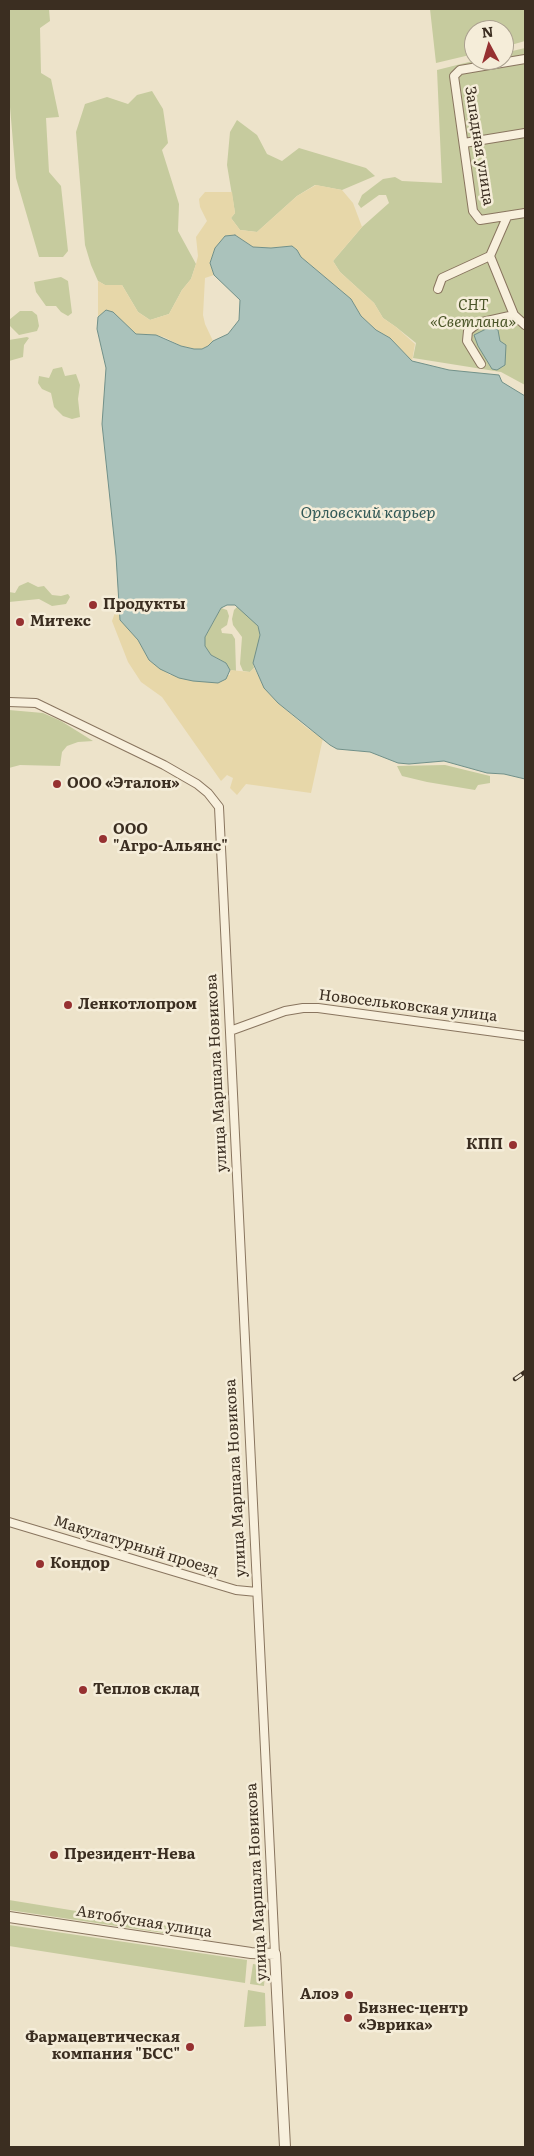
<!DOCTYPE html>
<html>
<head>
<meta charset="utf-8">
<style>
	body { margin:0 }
	#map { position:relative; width:534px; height:2156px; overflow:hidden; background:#ede3ca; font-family:Literata,serif }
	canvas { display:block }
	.frame { position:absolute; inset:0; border:10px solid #3b2e21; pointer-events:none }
	.north { position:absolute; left:464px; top:20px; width:50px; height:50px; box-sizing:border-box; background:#f5edd9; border:1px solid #aba18f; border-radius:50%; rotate:354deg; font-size:14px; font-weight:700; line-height:20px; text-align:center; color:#3b2e21 }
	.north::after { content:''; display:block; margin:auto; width:18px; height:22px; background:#963131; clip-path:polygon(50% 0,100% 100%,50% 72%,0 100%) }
</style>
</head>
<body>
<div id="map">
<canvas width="534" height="2156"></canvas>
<div class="frame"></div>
<div class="north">N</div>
</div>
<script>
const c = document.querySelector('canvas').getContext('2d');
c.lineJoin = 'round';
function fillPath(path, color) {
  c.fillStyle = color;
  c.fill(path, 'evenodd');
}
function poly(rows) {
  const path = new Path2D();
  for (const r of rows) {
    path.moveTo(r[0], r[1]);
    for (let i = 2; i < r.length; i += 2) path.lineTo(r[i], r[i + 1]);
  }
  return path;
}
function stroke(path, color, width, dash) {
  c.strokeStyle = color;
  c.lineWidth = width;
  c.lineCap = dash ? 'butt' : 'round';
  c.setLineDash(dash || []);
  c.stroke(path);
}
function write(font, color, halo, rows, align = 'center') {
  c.font = font + ' Literata,serif';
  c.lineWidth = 5;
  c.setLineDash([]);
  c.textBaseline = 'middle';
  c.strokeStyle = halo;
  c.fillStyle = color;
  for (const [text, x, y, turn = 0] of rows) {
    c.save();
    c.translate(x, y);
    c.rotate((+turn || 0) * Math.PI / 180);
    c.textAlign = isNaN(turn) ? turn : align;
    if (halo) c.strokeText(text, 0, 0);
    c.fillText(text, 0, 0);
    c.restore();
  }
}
const green = poly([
	[9,9,49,9,50,21,40,28,41,73,51,79,59,117,46,118,49,172,61,186,68,251,63,257,39,257,16,178,9,95],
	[430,9,525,9,525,41,504,47,504,30,474,30,474,54,436,63],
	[525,48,525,385,501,372,413,358,416,343,396,327,383,318,374,303,340,272,333,261,362,227,389,203,386,195,379,195,361,208,358,204,362,195,383,179,395,177,402,181,442,183,437,70,477,60,504,60,504,53],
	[152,91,163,109,168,143,162,150,179,204,178,231,196,264,191,279,182,290,169,314,150,320,138,312,122,285,105,285,98,281,91,265,85,245,76,132,85,104,107,97,128,104,137,95],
	[237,120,257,135,267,154,282,161,299,148,366,168,375,176,342,190,315,185,297,196,257,232,240,230,231,218,235,213,227,165,230,132],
	[61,277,68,281,72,313,68,316,61,312,56,306,46,306,36,292,34,282],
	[20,311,32,311,37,315,39,326,37,331,19,335,10,326,9,320],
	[27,337,29,338,24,345,23,357,9,361,9,340],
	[62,367,65,376,76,374,80,385,78,399,80,417,72,419,63,416,54,407,51,393,42,389,38,383,39,376,49,378,53,369],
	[28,582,38,587,44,586,52,595,61,596,68,594,70,597,66,604,52,606,39,599,9,602,9,590,9,592,15,593,19,586],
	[238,606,256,623,260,631,259,645,253,663,254,668,250,672,243,671,240,664,242,637,233,625,232,619,234,610],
	[221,608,227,610,229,616,227,625,221,629,222,633,232,634,235,639,236,671,230,670,226,663,211,655,205,646,205,637],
	[9,710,43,713,61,721,93,741,78,742,67,746,62,752,60,766,20,765,9,768],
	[445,765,490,776,490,783,478,785,475,790,427,782,402,776,397,766],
	[9,1900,174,1927,173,1932,170,1934,9,1910],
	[9,1925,247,1960,245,1983,9,1946],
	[253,1964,260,1965,263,1969,265,1975,264,1986,250,1984],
	[248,1990,265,1993,266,2026,244,2027]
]);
const sand = poly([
	[316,185,342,190,353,203,362,227,333,261,340,272,374,303,383,318,396,327,415,344,412,361,390,338,376,330,361,316,351,299,301,257,297,250,292,246,271,248,253,247,235,235,215,248,210,263,214,275,205,278,203,315,205,324,213,341,208,346,202,349,194,349,181,346,164,337,147,334,136,334,122,321,106,310,98,317,98,281,105,285,122,285,138,312,150,320,169,314,182,290,191,279,196,264,198,256,196,237,207,221,200,207,199,199,205,192,232,192,235,213,231,218,240,230,257,232,297,196],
	[118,604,121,620,138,640,149,660,170,675,230,675,230,670,250,672,254,668,267,691,278,703,307,728,323,738,311,793,246,784,237,795,230,788,233,778,227,775,221,781,162,697,141,682,128,662,112,621]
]);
const water = poly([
	[235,235,253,247,271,248,292,246,297,250,301,257,351,299,361,316,376,330,390,338,412,361,449,370,499,375,502,382,525,396,525,779,504,774,487,773,444,761,409,764,398,763,370,752,337,749,330,745,278,703,264,688,253,663,260,635,258,626,235,605,227,605,221,608,205,637,205,646,211,655,226,663,230,670,226,679,218,683,193,681,179,678,160,669,149,660,138,640,120,620,116,556,102,424,106,368,97,329,98,317,106,310,113,312,136,334,156,335,181,346,194,349,202,349,208,346,213,341,228,334,239,320,240,300,214,275,210,263,215,248,225,236,235,235],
	[492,326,498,330,500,341,506,345,505,365,497,370,492,369,478,346,474,335,492,326]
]);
const minor = poly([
	[525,59,460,70,454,76,473,211,480,220,525,213],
	[464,143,525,133],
	[507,217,490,256,514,315,525,325],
	[438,289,442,278,490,256],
	[481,364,467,341,468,331,478,323,514,315],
	[9,702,36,703,164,765,197,784,208,793,219,807,275,1954],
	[230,1031,285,1011,303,1008,318,1008,525,1036],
	[9,1522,236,1590,257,1592]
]);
const tertiary = poly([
	[9,1917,251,1953,275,1954,285,2147]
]);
const rail = poly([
	[515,1379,525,1372]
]);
const markers = [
	[93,605,5,"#963131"],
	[20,622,5,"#963131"],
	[57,784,5,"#963131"],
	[103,839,5,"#963131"],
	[68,1005,5,"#963131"],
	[513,1145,5,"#963131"],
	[40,1564,5,"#963131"],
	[83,1690,5,"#963131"],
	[54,1855,5,"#963131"],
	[349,1995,5,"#963131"],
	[348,2018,5,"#963131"],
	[190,2047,5,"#963131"]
];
const streetNames = [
	["Западная улица",479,146,81],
	["Новосельковская улица",408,1006,7],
	["улица Маршала Новикова",217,1073,-93],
	["улица Маршала Новикова",236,1478,-93],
	["Макулатурный проезд",136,1546,17],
	["улица Маршала Новикова",257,1882,-93],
	["Автобусная улица",144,1922,9]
];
const parkNames = [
	["СНТ",473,306],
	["«Светлана»",473,323]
];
const poiNames = [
	["Продукты",103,605],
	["Митекс",30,622],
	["ООО «Эталон»",67,784],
	["ООО",113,830],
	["\"Агро-Альянс\"",113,847],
	["Ленкотлопром",78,1005],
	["КПП",503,1145,"right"],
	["Кондор",50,1564],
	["Теплов склад",93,1690],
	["Президент-Нева",64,1855],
	["Алоэ",339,1995,"right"],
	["Бизнес-центр",358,2009],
	["«Эврика»",358,2026],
	["Фармацевтическая",180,2038,"right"],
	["компания \"БСС\"",180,2055,"right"]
];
const waterNames = [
	["Орловский карьер",368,513]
];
fillPath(green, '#c6cb9e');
fillPath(sand, '#e7d7a9');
fillPath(water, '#aac2bb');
stroke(water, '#719089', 1);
stroke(minor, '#89755f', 10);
stroke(tertiary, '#89755f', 12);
stroke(minor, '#f8f0dd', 8);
stroke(tertiary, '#f8f0dd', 10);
stroke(rail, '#3b2e21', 4.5);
stroke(rail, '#f5edd9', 2.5, [8]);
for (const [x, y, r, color] of markers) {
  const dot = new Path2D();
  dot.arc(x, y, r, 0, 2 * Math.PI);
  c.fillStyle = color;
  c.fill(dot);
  stroke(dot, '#f5edd9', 2);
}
write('15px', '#3b2e21', '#f5edd9', streetNames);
write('italic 15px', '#4b5629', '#f5edd9', parkNames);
write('bold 15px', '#3b2e21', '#f5edd9', poiNames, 'left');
write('italic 16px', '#325957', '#f5edd9', waterNames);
</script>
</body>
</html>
